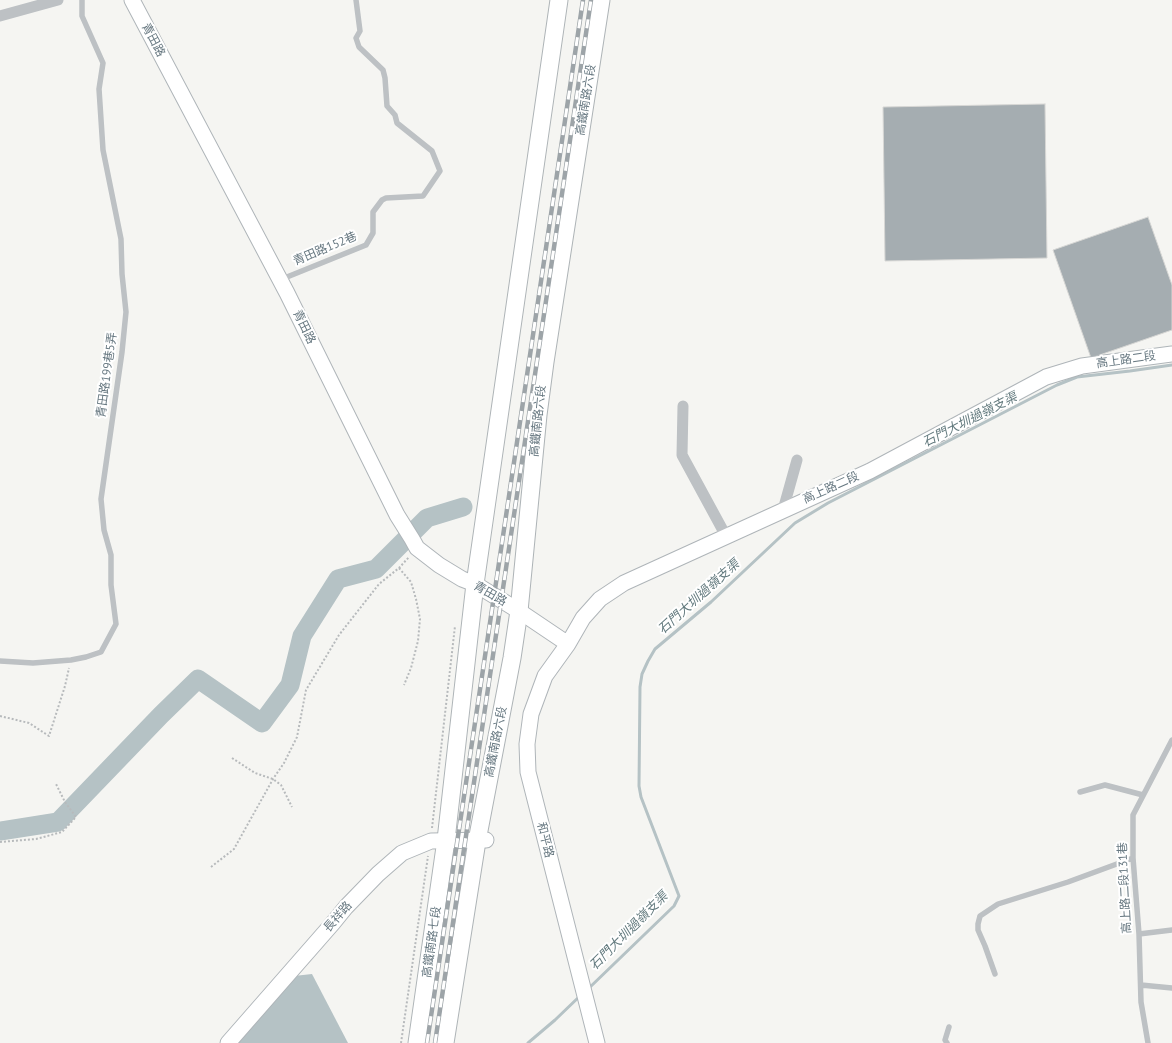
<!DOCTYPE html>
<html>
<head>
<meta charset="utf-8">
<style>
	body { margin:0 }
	canvas { display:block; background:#f5f5f2 }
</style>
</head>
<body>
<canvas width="1172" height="1043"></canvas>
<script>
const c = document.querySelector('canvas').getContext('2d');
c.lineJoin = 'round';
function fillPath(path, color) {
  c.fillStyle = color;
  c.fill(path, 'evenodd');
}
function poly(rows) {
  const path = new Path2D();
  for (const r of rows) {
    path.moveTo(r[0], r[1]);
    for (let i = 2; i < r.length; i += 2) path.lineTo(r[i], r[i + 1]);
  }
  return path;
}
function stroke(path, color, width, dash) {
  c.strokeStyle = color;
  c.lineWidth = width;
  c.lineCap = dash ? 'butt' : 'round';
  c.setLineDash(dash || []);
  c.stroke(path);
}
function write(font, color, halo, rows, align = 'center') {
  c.font = font + ' "PT Sans","Noto Sans TC",sans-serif';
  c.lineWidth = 4;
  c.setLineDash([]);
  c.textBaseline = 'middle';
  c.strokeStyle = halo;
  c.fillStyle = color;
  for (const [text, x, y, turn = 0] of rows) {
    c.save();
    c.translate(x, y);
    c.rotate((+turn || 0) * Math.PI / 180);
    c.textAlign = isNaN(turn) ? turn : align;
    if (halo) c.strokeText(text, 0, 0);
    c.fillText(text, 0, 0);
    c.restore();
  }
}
const water = poly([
	[312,974,348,1043,236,1043,294,976]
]);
const stream = poly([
	[588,989,674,906,679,896,641,797,639,786,640,687,642,674,648,661,655,649,711,602,795,523,828,503,1057,385,1077,377,1130,371,1172,365],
	[528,1043,555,1020,581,995]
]);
const river = poly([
	[0,831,58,822,161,715,198,679,262,723,290,685,302,636,338,579,376,569,427,518,463,507]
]);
const building = poly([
	[1045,104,1047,258,885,261,883,107,1045,104],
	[1148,217,1172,285,1172,330,1091,358,1053,250,1148,217]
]);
const path = poly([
	[399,568,411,582,416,599,420,619,418,641,411,668,404,685],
	[0,716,29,723,49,736,65,686,69,668],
	[232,758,255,773,273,779,281,785,292,807],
	[432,828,455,626],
	[0,842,36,839,62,832,76,817,65,802,56,784],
	[211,867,234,849,273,779,284,763,297,737,306,690,339,635,379,584,399,568,409,557],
	[401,1043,428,856]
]);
const lane = poly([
	[282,279,366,245,373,233,373,212,382,200,386,198,423,196,440,171,432,151,397,123,395,115,387,106,385,78,383,70,359,47,356,38,360,31,356,0],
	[0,661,33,663,71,660,86,657,101,652,116,624,111,585,111,555,104,530,101,499,122,352,126,312,122,274,121,239,103,150,99,89,103,63,82,16,82,0],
	[1080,792,1105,785,1143,795],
	[1139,934,1172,930],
	[995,974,985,946,978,930,978,924,980,916,998,904,1068,882,1133,858],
	[1141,985,1172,988],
	[947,1043,945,1040,949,1027],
	[1148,1043,1141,1002,1139,934,1133,858,1133,815,1172,740]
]);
const street = poly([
	[0,16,58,0],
	[683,406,682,455,726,536],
	[783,510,797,460]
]);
const secondary = poly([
	[132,0,287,293,397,515,412,539,417,548,439,565,462,579,475,584,519,611,568,644],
	[228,1043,333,923,346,907,378,874,402,853,431,841,486,840],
	[597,1043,528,772,527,744,531,714,545,676,568,644,583,618,600,599,624,583,870,471,1046,377,1082,366,1172,354]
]);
const primary = poly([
	[417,1043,446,840,475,584,559,0],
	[445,1043,477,841,512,658,519,611,538,415,545,362,601,0]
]);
const rail = poly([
	[427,1043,503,536,583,0],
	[435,1043,591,0]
]);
const streetNames = [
	["青田路",153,40,62],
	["高鐵南路六段",586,100,-81],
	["青田路152巷",325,249,-23],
	["青田路",304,327,64],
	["高上路二段",1126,360,-8],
	["青田路199巷5弄",107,375,-82],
	["高鐵南路六段",538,421,-84],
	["高上路二段",831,488,-24],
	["青田路",490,594,30],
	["高鐵南路六段",496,742,-79],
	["和平路",545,840,76],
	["高上路二段131巷",1125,888,-93],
	["長祥路",338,917,-49],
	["高鐵南路七段",432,942,-82]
];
const waterNames = [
	["石門大圳過嶺支渠",970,420,-27],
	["石門大圳過嶺支渠",699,597,-42],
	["石門大圳過嶺支渠",629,931,-45]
];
fillPath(water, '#b5c2c5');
stroke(stream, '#b5c2c5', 3);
stroke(river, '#b5c2c5', 19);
fillPath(building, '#a5adb1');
stroke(building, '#d7d7d5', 1);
stroke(secondary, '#afb5b9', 17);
stroke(primary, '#aeb4b7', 19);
stroke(path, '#b7babc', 2, [2, 2]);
stroke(lane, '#bdc1c4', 5.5);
stroke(street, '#bdc1c4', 11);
stroke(secondary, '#fff', 15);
stroke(primary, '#fff', 17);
stroke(rail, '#9da4a8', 4.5);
stroke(rail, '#fff', 3, [9]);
write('12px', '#677881', '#fff', streetNames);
write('italic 13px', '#637a7e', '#fff', waterNames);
</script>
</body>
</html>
